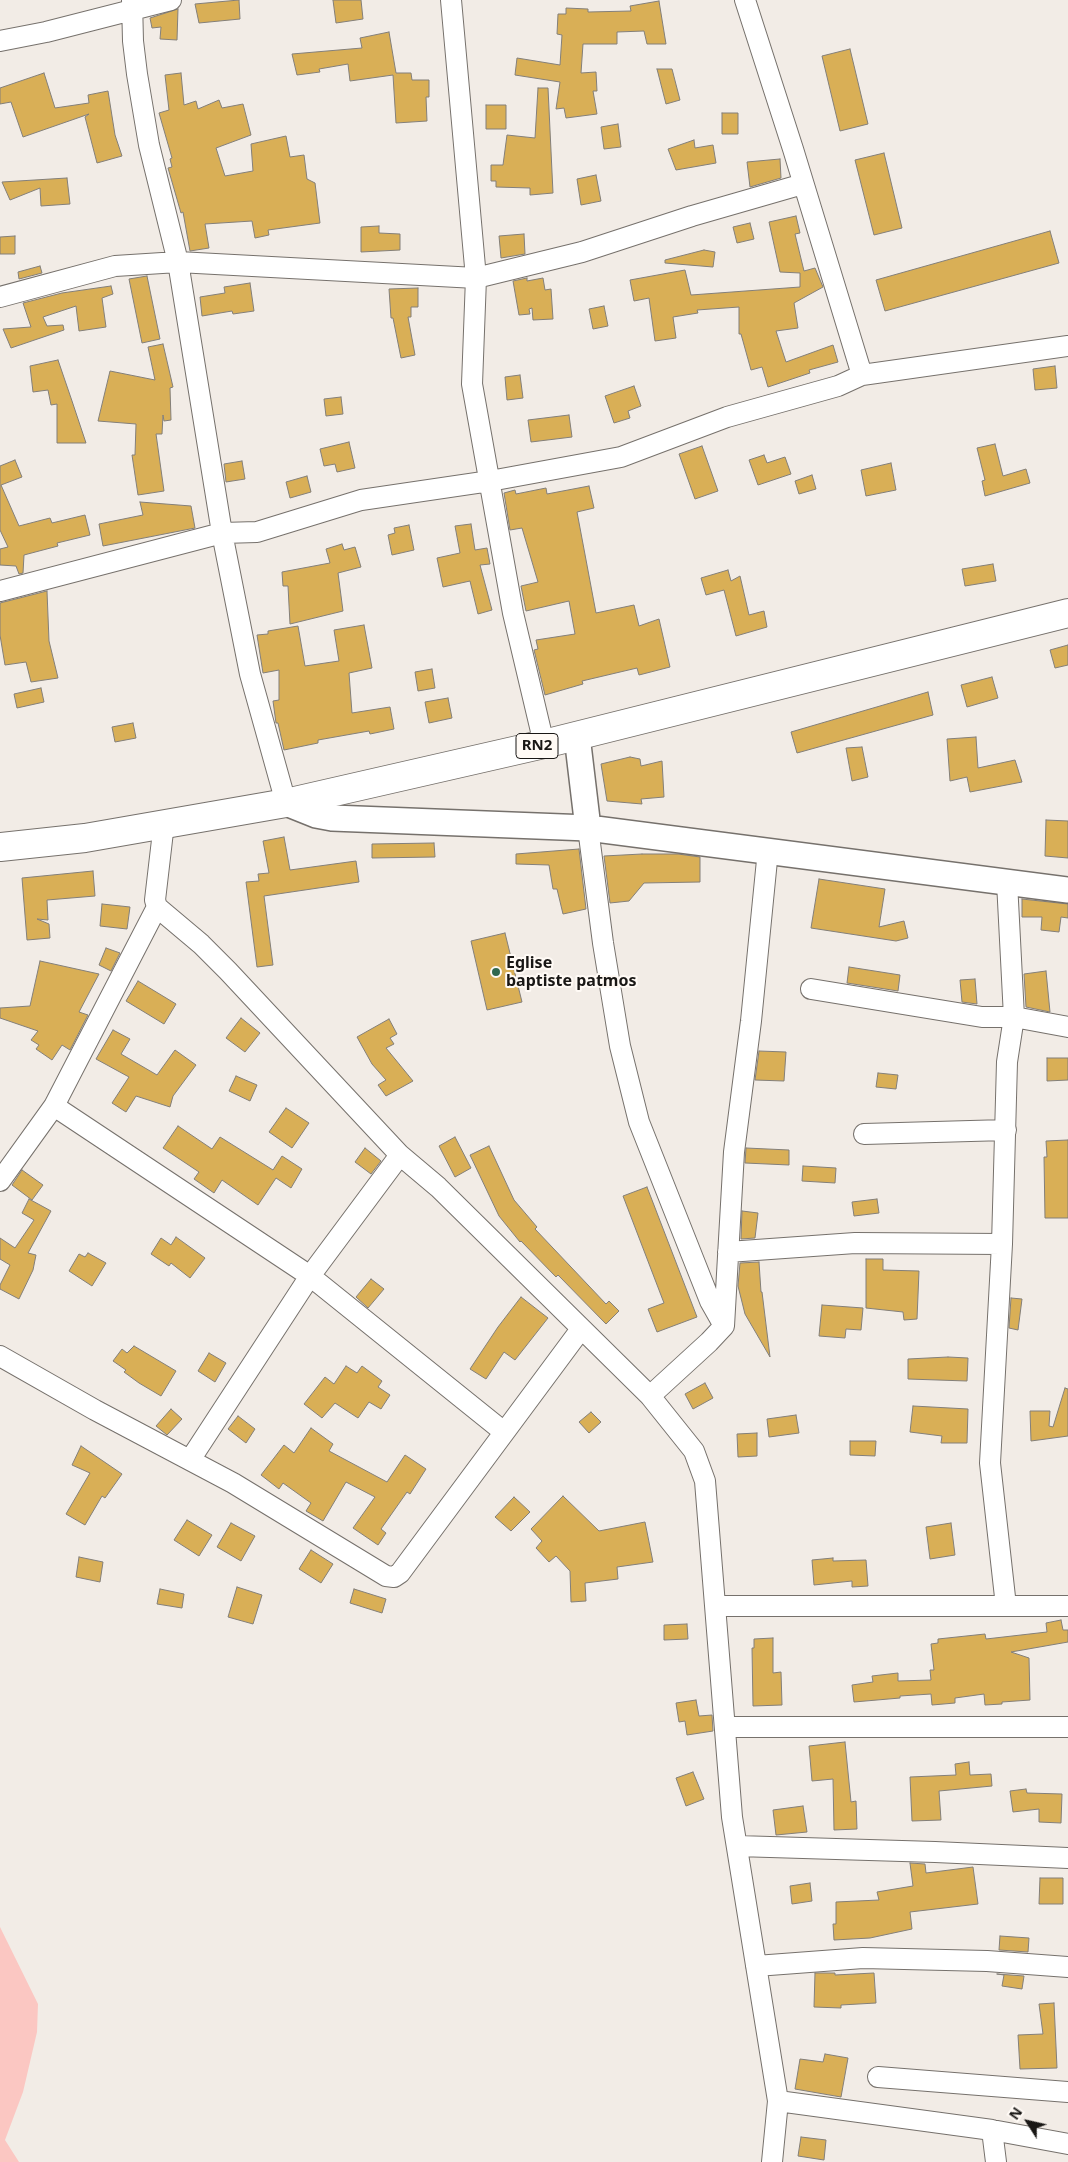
<!DOCTYPE html>
<html>
<head>
<meta charset="utf-8">
<style>
	body { margin:0 }
	#map { position:relative; width:1068px; height:2162px; overflow:hidden; background:#f2ece6; font-family:"Noto Sans",sans-serif }
	canvas { display:block }
	.north { position:absolute; left:1003px; top:2097px; width:50px; height:50px; -webkit-text-stroke:4px #fffaf5; paint-order:stroke; rotate:305deg; font-size:14px; font-weight:700; line-height:20px; text-align:center; color:#191715 }
	.north::after { content:''; display:block; margin:auto; width:18px; height:22px; background:#191715; clip-path:polygon(50% 0,100% 100%,50% 72%,0 100%) }
</style>
</head>
<body>
<div id="map">
<canvas width="1068" height="2162"></canvas>
<div class="north">N</div>
</div>
<script>
const c = document.querySelector('canvas').getContext('2d');
c.lineJoin = 'round';
function fillPath(path, color) {
  c.fillStyle = color;
  c.fill(path, 'evenodd');
}
function poly(rows) {
  const path = new Path2D();
  for (const r of rows) {
    path.moveTo(r[0], r[1]);
    for (let i = 2; i < r.length; i += 2) path.lineTo(r[i], r[i + 1]);
  }
  return path;
}
function stroke(path, color, width, dash) {
  c.strokeStyle = color;
  c.lineWidth = width;
  c.lineCap = dash ? 'butt' : 'round';
  c.setLineDash(dash || []);
  c.stroke(path);
}
function write(font, color, halo, rows, align = 'center') {
  c.font = font + ' "Noto Sans",sans-serif';
  c.lineWidth = 4;
  c.setLineDash([]);
  c.textBaseline = 'middle';
  c.strokeStyle = halo;
  c.fillStyle = color;
  for (const [text, x, y, turn = 0] of rows) {
    c.save();
    c.translate(x, y);
    c.rotate((+turn || 0) * Math.PI / 180);
    c.textAlign = isNaN(turn) ? turn : align;
    if (halo) c.strokeText(text, 0, 0);
    c.fillText(text, 0, 0);
    c.restore();
  }
}
const green = poly([
	[0,1927,38,2004,37,2032,23,2092,5,2140,19,2162,0,2162]
]);
const building = poly([
	[239,0,240,19,199,23,195,4,239,0],
	[333,0,361,0,363,19,336,23,333,0],
	[659,1,666,44,647,44,644,31,617,32,617,44,583,44,581,73,596,72,597,91,593,91,597,114,566,118,564,108,556,109,560,82,515,75,517,58,560,65,562,35,557,34,558,14,566,14,566,8,588,9,588,12,631,11,630,6,659,1],
	[178,9,177,40,160,39,161,27,152,28,150,18,178,9],
	[389,32,396,73,411,73,412,80,429,80,429,97,426,97,427,121,396,123,393,75,350,81,348,64,319,69,320,72,297,75,292,54,362,48,360,38,389,32],
	[850,49,868,124,840,131,822,56,850,49],
	[657,69,672,69,680,100,666,104,657,69],
	[44,73,55,108,89,103,88,95,108,91,115,135,122,156,97,163,85,117,89,114,23,137,11,102,0,104,0,88,44,73],
	[181,73,184,105,196,101,198,109,219,100,222,108,243,104,251,135,216,148,225,176,253,171,251,144,286,136,290,157,304,155,307,179,315,183,320,223,268,230,269,235,255,238,252,221,205,224,209,248,190,251,183,212,181,213,168,168,172,167,170,159,172,158,159,113,169,110,165,75,181,73],
	[538,88,548,88,553,193,530,195,530,188,496,187,496,181,491,181,491,165,503,165,507,135,535,138,538,88],
	[486,105,506,105,506,129,486,129,486,105],
	[722,113,738,113,738,134,722,134,722,113],
	[618,124,621,147,604,149,601,127,618,124],
	[694,140,695,148,713,145,716,163,676,170,668,149,694,140],
	[884,153,902,228,874,235,855,160,884,153],
	[780,159,781,178,750,187,747,162,780,159],
	[596,175,601,201,581,205,577,179,596,175],
	[67,178,70,204,41,206,40,188,10,200,2,182,67,178],
	[796,216,800,233,795,234,804,271,815,268,823,287,794,303,798,328,776,331,786,362,833,345,838,362,809,370,810,373,768,387,762,367,751,370,741,334,739,334,739,307,697,310,698,313,673,317,676,338,655,341,649,298,634,301,630,280,685,270,691,295,800,287,800,273,780,272,769,222,796,216],
	[750,223,754,239,737,243,733,227,750,223],
	[379,226,379,233,400,234,400,250,361,252,361,227,379,226],
	[1050,231,1059,263,885,311,876,280,1050,231],
	[524,234,525,254,501,258,499,236,524,234],
	[15,236,15,254,0,254,0,237,15,236],
	[704,250,715,252,713,267,665,263,665,260,704,250],
	[40,266,42,273,19,279,18,272,40,266],
	[147,276,160,339,142,343,129,279,147,276],
	[527,278,527,281,543,278,545,290,551,289,553,319,533,320,532,308,529,309,530,314,519,315,513,281,527,278],
	[250,283,254,311,233,314,232,311,202,316,200,297,225,293,224,287,250,283],
	[111,286,113,294,102,298,106,327,79,331,76,306,43,317,47,326,63,325,64,330,11,348,3,329,31,327,23,303,62,293,111,286],
	[418,288,418,307,411,307,411,317,408,317,415,355,401,358,393,318,391,318,389,289,418,288],
	[604,306,608,326,593,329,589,309,604,306],
	[163,344,173,387,170,388,171,420,164,421,163,415,162,434,156,434,164,491,138,495,132,455,135,455,136,424,98,421,110,371,155,380,148,347,163,344],
	[58,360,72,401,86,443,57,443,57,404,51,405,48,390,33,392,30,366,58,360],
	[1055,366,1057,388,1035,390,1033,369,1055,366],
	[520,375,523,398,507,400,505,377,520,375],
	[634,386,641,406,628,411,630,418,614,423,605,396,634,386],
	[341,397,343,414,326,416,324,399,341,397],
	[569,415,572,437,531,442,528,420,569,415],
	[349,442,355,468,337,472,335,464,324,466,320,449,349,442],
	[995,444,1003,476,1026,469,1030,483,985,496,982,481,985,480,977,448,995,444],
	[702,446,718,491,695,499,679,454,702,446],
	[764,455,767,463,785,457,791,474,758,485,749,460,764,455],
	[15,460,22,477,1,485,19,526,50,518,52,523,85,515,90,535,57,543,58,546,24,555,23,573,19,574,16,566,0,565,0,549,8,547,0,530,0,466,15,460],
	[242,461,245,479,226,482,224,464,242,461],
	[891,463,896,490,866,496,861,470,891,463],
	[812,475,816,489,799,494,795,481,812,475],
	[307,476,311,492,290,498,286,482,307,476],
	[589,486,594,508,577,512,596,613,634,605,639,626,659,619,670,667,639,675,637,668,582,681,583,684,545,695,534,650,538,649,536,640,575,634,569,601,526,611,521,586,538,582,522,528,510,530,504,493,515,490,516,494,546,488,547,494,589,486],
	[140,502,191,506,195,528,103,546,99,524,143,515,140,502],
	[471,524,475,550,487,548,490,564,480,565,492,610,478,614,470,581,443,587,437,558,460,553,455,526,471,524],
	[409,525,414,550,392,555,388,535,395,533,394,528,409,525],
	[342,544,344,550,355,547,361,567,338,573,343,611,290,624,288,586,283,586,282,572,330,563,326,549,342,544],
	[993,564,996,581,965,586,962,569,993,564],
	[728,570,731,581,740,576,749,615,764,611,767,627,736,636,724,590,706,595,701,578,728,570],
	[47,591,49,641,58,678,31,682,26,662,5,665,0,635,0,603,47,591],
	[364,625,372,668,349,673,352,713,390,707,394,729,370,734,369,731,318,740,318,743,284,750,278,723,276,723,273,701,279,700,279,670,263,673,257,635,268,634,268,631,298,626,305,666,339,661,334,630,364,625],
	[1068,645,1068,665,1055,668,1050,650,1068,645],
	[432,669,435,688,418,691,415,672,432,669],
	[992,677,998,698,967,707,961,685,992,677],
	[41,688,44,702,17,708,14,694,41,688],
	[928,692,933,715,797,753,791,732,928,692],
	[448,698,452,718,429,723,425,702,448,698],
	[133,723,136,738,115,742,112,727,133,723],
	[976,737,978,768,1015,760,1022,782,970,792,967,777,950,781,947,739,976,737],
	[862,747,868,777,852,781,846,748,862,747],
	[630,757,640,759,641,766,662,761,664,797,641,799,642,804,607,801,601,764,630,757],
	[1046,820,1068,821,1068,858,1045,856,1046,820],
	[284,837,290,870,356,861,359,882,264,896,273,965,257,967,246,882,259,881,258,874,269,873,263,841,284,837],
	[434,843,435,857,372,858,372,844,434,843],
	[579,849,586,909,563,914,557,889,553,889,549,865,516,864,516,854,579,849],
	[642,854,678,854,700,857,700,882,644,883,629,901,610,903,604,856,642,854],
	[93,871,95,896,47,900,48,920,37,919,49,924,50,938,27,940,22,878,93,871],
	[819,879,885,889,879,927,904,921,908,938,896,941,811,928,819,879],
	[1022,899,1068,904,1068,918,1061,917,1059,932,1041,930,1042,917,1022,917,1022,899],
	[102,904,130,907,127,929,100,926,102,904],
	[505,933,522,1002,487,1010,471,941,505,933],
	[106,948,120,953,111,971,99,965,106,948],
	[40,961,99,974,79,1012,88,1015,70,1050,62,1045,52,1060,36,1049,39,1045,31,1040,38,1031,0,1018,0,1008,30,1006,40,961],
	[849,967,900,975,898,991,847,983,849,967],
	[1046,971,1050,1012,1026,1007,1024,974,1046,971],
	[975,979,977,1004,962,1002,960,980,975,979],
	[138,981,176,1004,164,1024,126,1001,138,981],
	[241,1018,260,1033,245,1052,226,1038,241,1018],
	[389,1019,397,1034,390,1038,394,1044,386,1048,413,1081,386,1096,378,1085,386,1080,372,1064,357,1037,389,1019],
	[113,1030,130,1039,121,1054,157,1075,175,1050,196,1065,173,1096,170,1107,136,1096,126,1112,112,1103,129,1077,96,1059,113,1030],
	[759,1051,786,1052,784,1081,755,1080,759,1051],
	[1047,1058,1068,1058,1068,1080,1047,1081,1047,1058],
	[878,1073,898,1075,896,1089,876,1087,878,1073],
	[236,1076,257,1085,250,1101,229,1091,236,1076],
	[286,1108,309,1123,292,1148,269,1132,286,1108],
	[178,1126,212,1149,220,1137,273,1170,282,1156,302,1169,291,1188,276,1178,258,1205,222,1180,214,1193,194,1179,199,1172,163,1148,178,1126],
	[455,1137,471,1168,455,1177,439,1146,455,1137],
	[1068,1140,1068,1218,1045,1218,1044,1157,1047,1157,1046,1141,1068,1140],
	[489,1146,514,1200,537,1227,535,1229,606,1304,609,1301,619,1311,606,1324,558,1275,556,1277,521,1241,520,1242,499,1216,470,1155,489,1146],
	[365,1148,381,1161,371,1174,355,1162,365,1148],
	[746,1148,789,1150,789,1165,745,1163,746,1148],
	[803,1166,836,1168,835,1183,802,1181,803,1166],
	[22,1170,43,1185,32,1200,12,1185,22,1170],
	[647,1187,697,1317,657,1332,648,1309,664,1303,623,1196,647,1187],
	[29,1199,51,1211,28,1253,36,1255,33,1270,19,1299,0,1289,0,1285,10,1265,0,1259,0,1238,15,1248,34,1220,22,1213,29,1199],
	[877,1199,879,1213,854,1216,852,1202,877,1199],
	[742,1211,758,1213,755,1238,741,1239,742,1211],
	[176,1237,205,1258,190,1278,171,1263,169,1266,151,1254,161,1238,171,1245,176,1237],
	[88,1253,106,1263,92,1286,69,1271,79,1254,85,1257,88,1253],
	[866,1259,883,1259,883,1270,919,1271,917,1319,904,1320,903,1312,866,1308,866,1259],
	[759,1262,761,1292,762,1292,770,1357,745,1314,738,1286,740,1263,759,1262],
	[371,1279,384,1289,368,1308,356,1297,371,1279],
	[521,1297,548,1318,515,1360,504,1352,486,1379,470,1369,498,1327,521,1297],
	[1011,1298,1022,1299,1018,1330,1009,1328,1011,1298],
	[822,1305,863,1308,861,1330,846,1329,845,1338,819,1336,822,1305],
	[134,1346,176,1371,161,1396,139,1383,124,1372,126,1370,113,1361,122,1349,127,1353,134,1346],
	[209,1353,226,1363,215,1382,198,1371,209,1353],
	[948,1357,968,1358,967,1381,908,1379,908,1359,948,1357],
	[346,1366,357,1373,362,1366,382,1381,378,1387,390,1395,381,1409,369,1402,358,1418,335,1403,322,1418,304,1404,325,1377,334,1384,346,1366],
	[705,1383,713,1398,693,1409,685,1394,705,1383],
	[1065,1388,1068,1389,1068,1436,1031,1441,1030,1411,1050,1411,1049,1426,1053,1427,1065,1388],
	[913,1406,968,1409,967,1443,941,1443,942,1436,910,1432,913,1406],
	[171,1409,182,1419,167,1435,156,1426,171,1409],
	[591,1412,601,1422,589,1433,579,1422,591,1412],
	[796,1415,799,1433,769,1437,767,1419,796,1415],
	[238,1416,255,1429,246,1443,228,1429,238,1416],
	[311,1428,333,1444,329,1451,387,1482,405,1455,426,1469,410,1494,407,1492,381,1529,386,1533,378,1545,353,1528,375,1497,346,1482,323,1521,306,1511,311,1503,283,1483,279,1489,261,1475,284,1445,294,1453,311,1428],
	[757,1433,757,1456,738,1457,737,1434,757,1433],
	[850,1441,876,1441,875,1456,850,1455,850,1441],
	[81,1446,122,1474,105,1498,102,1496,85,1525,66,1514,90,1473,72,1465,81,1446],
	[563,1496,599,1531,645,1522,653,1562,617,1567,618,1579,585,1583,586,1601,571,1602,570,1571,556,1556,549,1562,536,1548,542,1541,531,1529,563,1496],
	[514,1497,530,1512,511,1531,495,1517,514,1497],
	[187,1520,212,1535,199,1556,174,1540,187,1520],
	[231,1523,255,1536,241,1561,217,1547,231,1523],
	[951,1523,955,1555,930,1559,926,1527,951,1523],
	[311,1550,333,1564,321,1583,299,1569,311,1550],
	[79,1557,103,1562,100,1582,76,1577,79,1557],
	[833,1558,833,1561,866,1560,868,1586,852,1587,852,1581,814,1585,812,1560,833,1558],
	[237,1587,262,1595,253,1624,228,1617,237,1587],
	[160,1589,184,1594,182,1608,157,1604,160,1589],
	[354,1589,386,1599,382,1613,350,1603,354,1589],
	[1061,1620,1063,1630,1068,1630,1068,1642,1011,1652,1029,1658,1030,1700,1002,1702,1002,1704,985,1705,984,1694,955,1698,955,1703,932,1705,931,1694,900,1696,900,1698,854,1702,852,1685,873,1682,872,1676,898,1673,898,1681,931,1680,930,1670,934,1670,931,1644,938,1643,938,1639,985,1634,986,1639,1047,1632,1046,1623,1061,1620],
	[687,1624,688,1639,664,1640,664,1625,687,1624],
	[773,1638,773,1673,781,1672,782,1705,753,1706,752,1648,754,1648,754,1639,773,1638],
	[696,1700,699,1716,712,1715,713,1731,687,1735,685,1721,679,1722,676,1703,696,1700],
	[845,1742,851,1802,856,1801,857,1829,834,1830,833,1779,812,1781,809,1746,845,1742],
	[969,1762,970,1775,991,1774,992,1786,939,1791,941,1820,912,1821,910,1777,956,1775,955,1764,969,1762],
	[693,1772,704,1799,686,1806,676,1778,693,1772],
	[1026,1789,1027,1793,1062,1794,1061,1823,1039,1822,1039,1809,1013,1812,1010,1791,1026,1789],
	[803,1806,807,1832,776,1835,773,1810,803,1806],
	[910,1863,925,1864,926,1873,973,1867,978,1904,910,1912,912,1929,870,1938,834,1940,833,1924,836,1924,836,1902,879,1900,877,1892,913,1886,910,1863],
	[1040,1878,1063,1878,1063,1904,1039,1904,1040,1878],
	[810,1883,812,1901,792,1904,790,1886,810,1883],
	[1000,1936,1029,1938,1028,1952,999,1950,1000,1936],
	[815,1973,835,1973,835,1975,874,1973,876,2003,841,2005,841,2008,814,2007,815,1973],
	[997,1974,1024,1976,1022,1989,1002,1986,1004,1975,997,1974],
	[1054,2003,1057,2068,1020,2069,1018,2035,1043,2034,1039,2004,1054,2003],
	[825,2054,848,2058,841,2097,795,2089,800,2059,823,2062,825,2054],
	[801,2137,826,2140,824,2160,798,2156,801,2137]
]);
const minor = poly([
	[132,0,133,41,137,74,149,145,178,262,222,533,250,674,286,803],
	[451,0,476,278,472,384,513,613,544,744],
	[745,0,793,149,862,375,1068,346],
	[0,41,46,32,171,0],
	[0,297,115,266,178,262,476,278,582,252,692,216,803,184],
	[0,591,222,533,257,532,361,500,490,481,621,457,727,417,838,386,862,375],
	[164,823,155,900,157,907,201,944,228,971,400,1155,438,1187,650,1396,694,1451,705,1481,732,1817,778,2101,772,2162],
	[588,828,603,943,620,1046,639,1122,710,1301,723,1324],
	[811,989,982,1017,1014,1017,1068,1027],
	[54,1106,310,1276,504,1432],
	[864,1134,1006,1130],
	[0,1181,54,1106,157,907],
	[728,1252,855,1243,1002,1244],
	[0,1356,95,1410,233,1483,386,1576,394,1577,400,1573,581,1329],
	[650,1396,709,1342,724,1326,734,1152,751,1021,768,850],
	[190,1460,310,1276,400,1155],
	[717,1606,1068,1606],
	[1006,1606,990,1463,1002,1244,1007,1062,1014,1017,1007,882],
	[726,1727,1068,1727],
	[737,1846,935,1852,1068,1858],
	[756,1966,863,1958,987,1961,1068,1967],
	[878,2077,1068,2092],
	[778,2101,992,2130,1068,2144],
	[992,2130,996,2162]
]);
const tertiary = poly([
	[577,736,588,828],
	[286,803,316,815,332,818,588,828,1068,890]
]);
const trunk = poly([
	[0,847,85,838,286,803,544,744,1068,613]
]);
const markers = [
	[496,972,5,"#30684f"]
];
const shields = [
	[537,746,42]
];
const shieldNames = [
	["RN2",537,746]
];
const poiNames = [
	["Eglise",506,963],
	["baptiste patmos",506,981]
];
fillPath(green, '#fbc7c2');
fillPath(building, '#d9af56');
stroke(building, '#837f79', 1);
stroke(minor, '#76716c', 22);
stroke(tertiary, '#76716c', 28);
stroke(trunk, '#76716c', 30);
stroke(minor, '#fff', 20);
stroke(tertiary, '#fff', 25);
stroke(trunk, '#fff', 28);
for (const [x, y, r, color] of markers) {
  const dot = new Path2D();
  dot.arc(x, y, r, 0, 2 * Math.PI);
  c.fillStyle = color;
  c.fill(dot);
  stroke(dot, '#fffaf5', 2);
}
for (const [x, y, w] of shields) {
  const box = new Path2D();
  box.roundRect(x - w / 2, y - 12.5, w, 25, 4);
  c.fillStyle = '#fffaf5';
  c.fill(box);
  stroke(box, '#191715', 1);
}
write('bold 15px', '#191715', null, shieldNames);
write('bold 16px', '#191715', '#fffaf5', poiNames, 'left');
</script>
</body>
</html>
